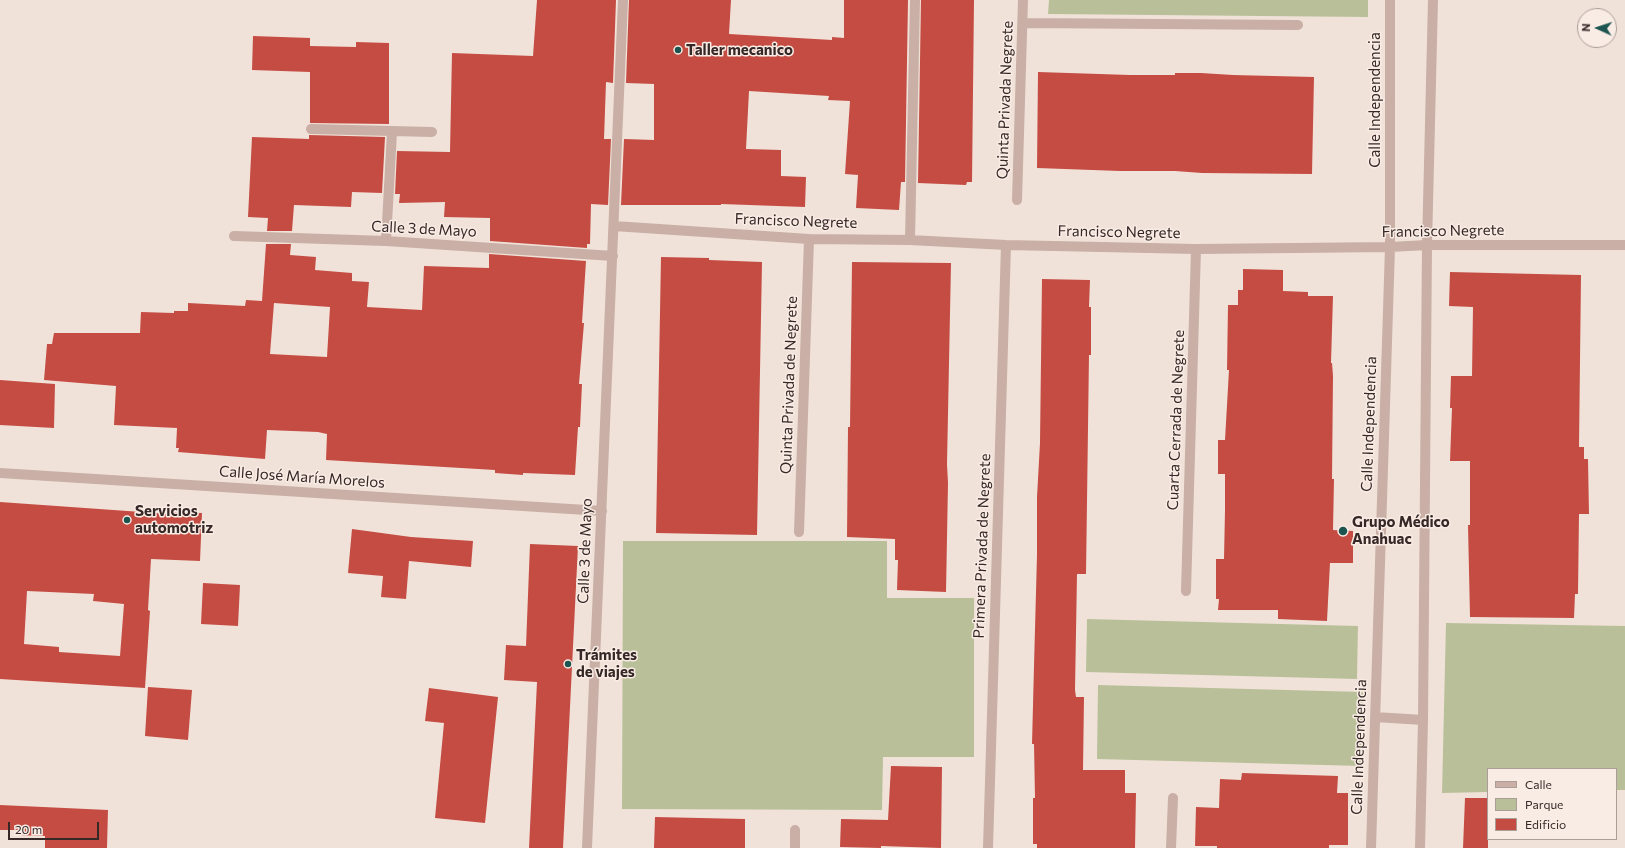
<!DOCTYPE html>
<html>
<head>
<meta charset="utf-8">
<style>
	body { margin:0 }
	#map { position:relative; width:1625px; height:848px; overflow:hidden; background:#f1e2d9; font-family:Commissioner,sans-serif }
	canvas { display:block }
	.legend { position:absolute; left:1487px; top:768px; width:130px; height:72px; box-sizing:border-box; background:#f9ece5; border:1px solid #ab9e99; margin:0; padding:5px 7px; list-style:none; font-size:12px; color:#352826 }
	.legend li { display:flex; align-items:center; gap:8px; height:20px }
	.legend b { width:20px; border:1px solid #ab9e99 }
	.north { position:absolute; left:1577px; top:8px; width:40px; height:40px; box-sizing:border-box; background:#f9ece5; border:1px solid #ab9e99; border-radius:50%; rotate:273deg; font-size:11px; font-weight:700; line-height:16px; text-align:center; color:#352826 }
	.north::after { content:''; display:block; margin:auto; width:14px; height:18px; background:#1c554f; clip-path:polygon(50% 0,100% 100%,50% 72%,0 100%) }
	.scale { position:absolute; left:8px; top:822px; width:91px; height:18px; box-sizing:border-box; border:2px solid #352826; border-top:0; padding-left:5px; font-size:12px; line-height:14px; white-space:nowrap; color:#352826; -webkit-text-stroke:3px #f9ece5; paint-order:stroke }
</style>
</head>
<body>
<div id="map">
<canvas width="1625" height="848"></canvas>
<ul class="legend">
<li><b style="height:5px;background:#c9afa5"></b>Calle</li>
<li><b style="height:11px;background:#b9c099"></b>Parque</li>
<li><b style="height:11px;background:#c54c43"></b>Edificio</li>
</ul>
<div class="north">N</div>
<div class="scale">20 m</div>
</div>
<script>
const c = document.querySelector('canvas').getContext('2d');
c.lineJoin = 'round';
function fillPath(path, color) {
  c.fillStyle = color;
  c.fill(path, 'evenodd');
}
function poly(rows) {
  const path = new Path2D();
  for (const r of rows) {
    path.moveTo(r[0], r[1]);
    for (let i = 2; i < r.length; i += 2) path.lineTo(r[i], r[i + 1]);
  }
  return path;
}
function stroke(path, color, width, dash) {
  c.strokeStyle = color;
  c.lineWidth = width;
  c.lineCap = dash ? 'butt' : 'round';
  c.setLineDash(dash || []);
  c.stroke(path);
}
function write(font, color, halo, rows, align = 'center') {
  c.font = font + ' Commissioner,sans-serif';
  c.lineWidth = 3;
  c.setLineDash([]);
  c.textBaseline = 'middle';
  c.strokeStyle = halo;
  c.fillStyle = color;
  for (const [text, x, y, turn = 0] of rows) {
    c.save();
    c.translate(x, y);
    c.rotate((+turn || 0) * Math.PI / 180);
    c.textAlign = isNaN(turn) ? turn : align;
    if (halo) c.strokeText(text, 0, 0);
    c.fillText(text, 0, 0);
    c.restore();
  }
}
const green = poly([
	[1049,0,1368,0,1368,17,1048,14],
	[623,541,887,541,887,598,974,598,974,757,883,757,882,810,622,809],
	[1087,619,1358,626,1357,679,1086,672],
	[1446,623,1625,626,1625,790,1616,790,1616,769,1488,769,1488,792,1442,793],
	[1098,685,1363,692,1361,766,1097,759]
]);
const building = poly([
	[537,0,616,0,613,83,606,82,604,139,611,139,608,205,591,204,590,244,587,244,587,248,490,241,490,218,444,217,445,202,399,203,400,194,395,194,397,151,450,152,452,53,533,56],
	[629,0,731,0,729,34,832,40,832,37,844,38,844,0,908,0,905,182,901,182,899,210,856,208,858,175,845,174,850,101,828,100,829,96,749,91,746,149,781,150,781,176,806,177,805,207,721,204,721,205,621,205,624,139,654,140,654,84,626,83],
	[921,0,974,0,972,182,967,182,966,185,918,183],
	[253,36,310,38,310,46,356,47,356,42,389,43,389,124,310,123,310,72,252,70],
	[1038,72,1130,75,1175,75,1175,73,1201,73,1233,75,1314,77,1312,174,1202,173,1175,171,1120,171,1037,168],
	[309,135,385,137,382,193,352,192,351,207,294,205,292,231,267,231,268,218,248,217,252,137,309,139],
	[266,244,291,244,290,255,316,257,315,270,352,273,352,281,369,282,367,307,422,310,424,266,489,268,489,254,586,261,582,323,584,323,579,384,582,384,580,427,578,427,575,475,523,473,523,475,495,473,495,470,326,460,327,434,318,432,267,430,265,459,178,452,179,448,176,448,177,428,114,425,116,386,44,380,47,344,52,344,54,333,140,333,141,312,174,313,174,311,188,311,188,303,245,306,246,300,262,301],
	[274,303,330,307,327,357,270,354],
	[661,257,709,258,709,260,762,262,757,535,656,533],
	[852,262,951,263,947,464,948,483,946,592,897,590,898,560,895,560,895,539,847,537,848,427,850,427],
	[1243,269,1283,270,1283,291,1308,292,1308,296,1333,296,1331,363,1332,363,1333,376,1332,479,1334,479,1333,530,1353,531,1353,563,1330,563,1327,621,1278,619,1278,610,1218,610,1219,599,1216,599,1216,559,1224,559,1225,510,1225,474,1218,474,1218,440,1225,440,1229,370,1227,370,1228,305,1238,305,1238,290,1243,290],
	[1450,272,1581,275,1579,447,1584,447,1584,459,1588,459,1589,514,1579,514,1578,594,1575,594,1574,618,1470,617,1468,525,1470,525,1470,461,1450,461,1452,408,1450,408,1451,376,1472,376,1473,307,1449,306],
	[1042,279,1090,280,1089,307,1091,307,1091,355,1089,355,1086,574,1077,574,1075,690,1076,697,1084,697,1083,770,1125,770,1125,793,1136,793,1135,848,1037,848,1037,844,1033,844,1033,798,1035,798,1034,744,1032,744,1034,666,1037,555,1037,497,1040,443],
	[0,380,55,384,54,428,0,425],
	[0,502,170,514,170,512,202,513,200,561,151,559,148,610,150,611,145,688,0,679],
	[27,591,94,594,93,601,124,604,120,656,59,652,59,647,24,644],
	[352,529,411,537,473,541,471,567,409,561,406,599,381,597,383,576,348,573],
	[530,544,578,546,563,848,529,848,537,682,504,680,506,645,526,646],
	[203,583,240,585,238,626,201,624],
	[148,687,192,690,188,740,145,736],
	[429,688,498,697,485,823,435,818,444,723,425,721],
	[891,766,942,767,941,848,881,846,881,848,840,847,841,819,888,820],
	[1242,773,1338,776,1337,793,1348,793,1348,845,1329,845,1329,848,1217,848,1217,846,1195,846,1196,807,1219,808,1220,779,1241,780],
	[1465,798,1488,798,1488,848,1463,848],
	[0,805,108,810,107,848,45,848,45,836,17,835,17,830,0,830],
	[655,817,745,819,745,848,654,848]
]);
const minor = poly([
	[1023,23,1298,25],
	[311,129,432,132],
	[1017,200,1023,0],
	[614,226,809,239,910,240,1006,245,1196,249,1390,247,1427,245,1625,245],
	[234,236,386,241,613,256],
	[910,240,915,0],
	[386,241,392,132],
	[0,473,602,511],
	[799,532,809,239],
	[1186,591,1196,249],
	[1375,717,1423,720],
	[587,848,623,0],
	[795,848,795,830],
	[988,848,1006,245],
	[1171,848,1173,798],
	[1371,848,1390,247,1390,0],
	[1420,848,1423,720,1427,245,1433,0]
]);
const markers = [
	[678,50,4,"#1c554f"],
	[127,520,4,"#1c554f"],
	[1343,531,5,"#1c554f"],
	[568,664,4,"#1c554f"]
];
const poiNames = [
	["Taller mecanico",686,50],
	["Servicios",135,511],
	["automotriz",135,528],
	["Grupo Médico",1352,522],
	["Anahuac",1352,539],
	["Trámites",576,655],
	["de viajes",576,672]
];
const streetNames = [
	["Quinta Privada Negrete",1005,100,-88],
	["Calle Independencia",1375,100,-90],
	["Francisco Negrete",796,221,2],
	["Calle 3 de Mayo",424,229,3],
	["Francisco Negrete",1443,231,-1],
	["Francisco Negrete",1119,232,1],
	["Quinta Privada de Negrete",789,385,-88],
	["Cuarta Cerrada de Negrete",1176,420,-88],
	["Calle Independencia",1369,424,-88],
	["Calle José María Morelos",302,477,4],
	["Primera Privada de Negrete",982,546,-88],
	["Calle 3 de Mayo",585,551,-88],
	["Calle Independencia",1359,747,-88]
];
fillPath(green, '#b9c099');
fillPath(building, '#c54c43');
stroke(minor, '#c9afa5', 10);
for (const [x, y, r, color] of markers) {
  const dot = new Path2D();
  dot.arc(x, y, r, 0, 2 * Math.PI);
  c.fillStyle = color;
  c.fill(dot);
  stroke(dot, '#f9ece5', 1.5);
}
write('bold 15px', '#352826', '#f9ece5', poiNames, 'left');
write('15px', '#352826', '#f9ece5', streetNames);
</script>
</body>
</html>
